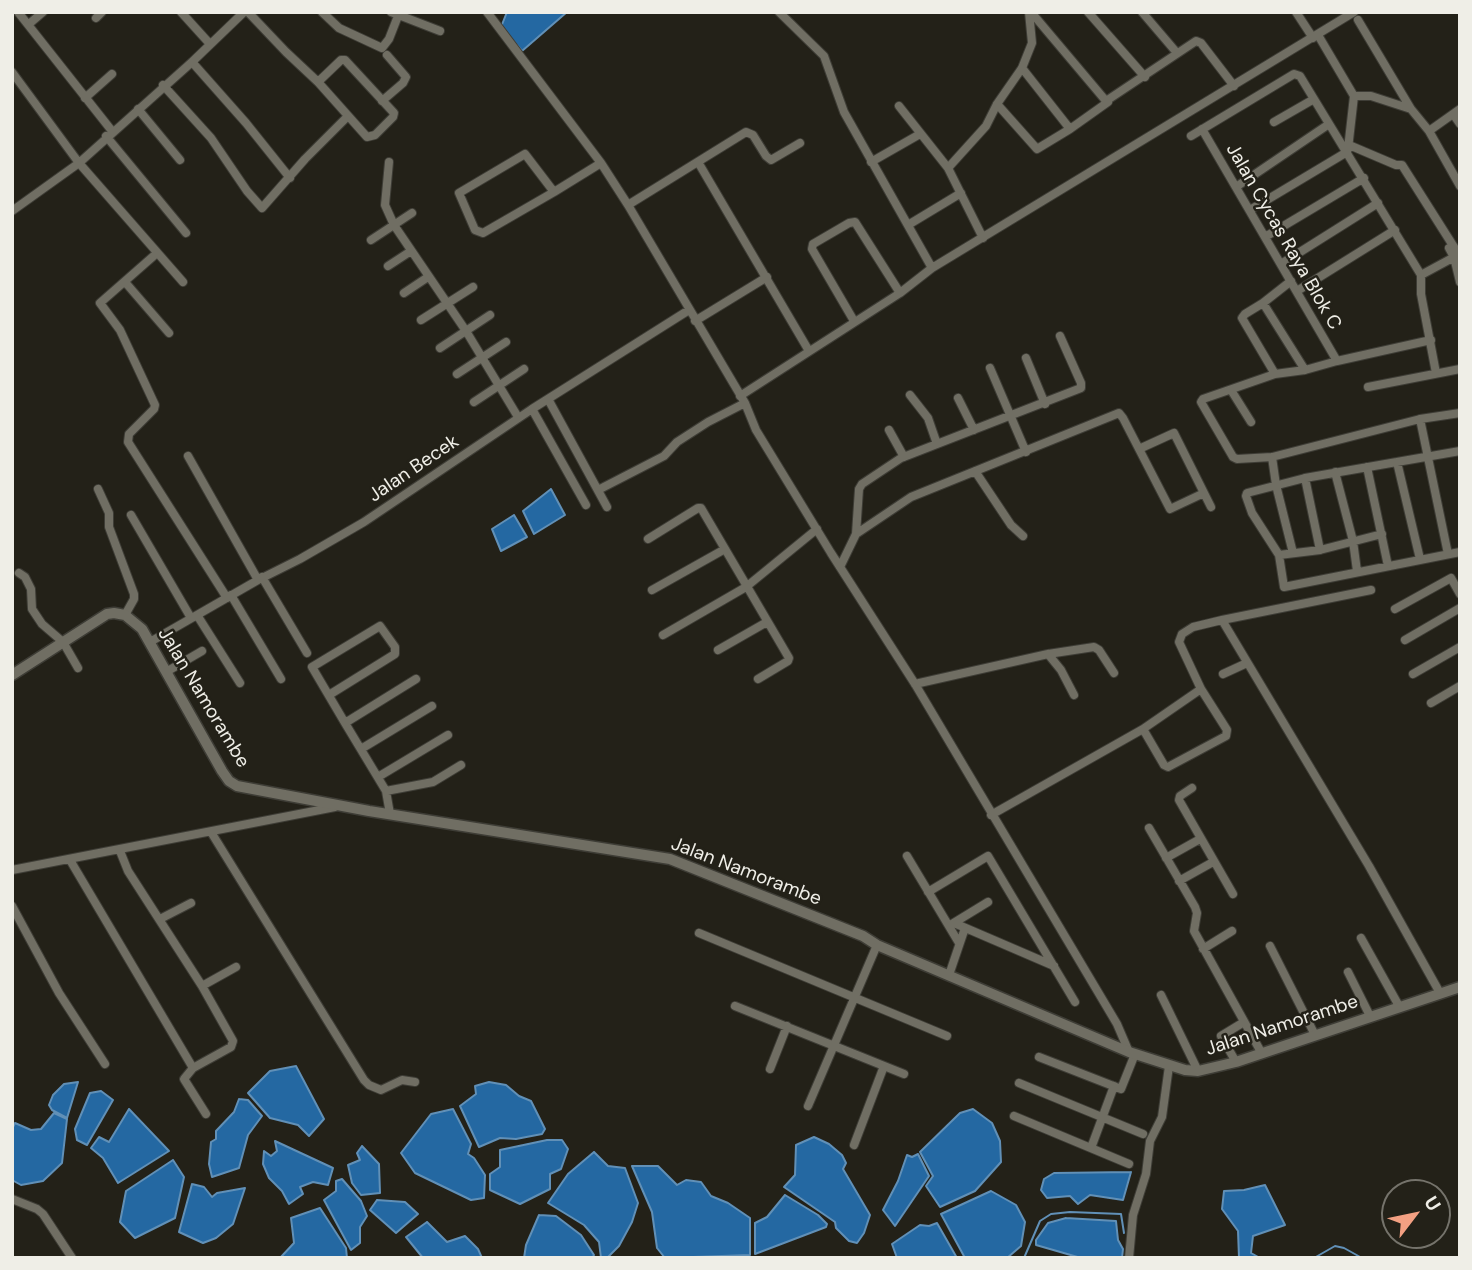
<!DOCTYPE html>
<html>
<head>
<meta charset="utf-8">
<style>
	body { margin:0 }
	#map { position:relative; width:1472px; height:1270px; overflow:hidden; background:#232118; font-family:"DM Sans",sans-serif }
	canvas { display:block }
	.frame { position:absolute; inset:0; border:14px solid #efeee7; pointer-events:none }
	.north { position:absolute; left:1381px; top:1179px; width:70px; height:70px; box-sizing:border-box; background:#232118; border:2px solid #75736b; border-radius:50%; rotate:58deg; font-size:19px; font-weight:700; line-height:28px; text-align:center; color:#efeee7 }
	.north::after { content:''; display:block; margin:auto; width:24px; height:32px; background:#f3a082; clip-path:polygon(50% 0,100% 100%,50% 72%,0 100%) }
</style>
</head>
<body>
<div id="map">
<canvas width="1472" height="1270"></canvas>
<div class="frame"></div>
<div class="north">U</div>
</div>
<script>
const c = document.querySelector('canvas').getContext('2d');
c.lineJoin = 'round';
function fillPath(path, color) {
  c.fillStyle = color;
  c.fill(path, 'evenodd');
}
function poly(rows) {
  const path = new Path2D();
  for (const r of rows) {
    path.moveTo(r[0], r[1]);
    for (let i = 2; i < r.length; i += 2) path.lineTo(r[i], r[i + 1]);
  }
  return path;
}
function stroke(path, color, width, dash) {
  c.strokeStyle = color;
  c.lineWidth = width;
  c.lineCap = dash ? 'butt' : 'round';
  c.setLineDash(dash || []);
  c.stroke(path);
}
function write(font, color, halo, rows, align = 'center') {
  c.font = font + ' "DM Sans",sans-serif';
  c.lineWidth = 5;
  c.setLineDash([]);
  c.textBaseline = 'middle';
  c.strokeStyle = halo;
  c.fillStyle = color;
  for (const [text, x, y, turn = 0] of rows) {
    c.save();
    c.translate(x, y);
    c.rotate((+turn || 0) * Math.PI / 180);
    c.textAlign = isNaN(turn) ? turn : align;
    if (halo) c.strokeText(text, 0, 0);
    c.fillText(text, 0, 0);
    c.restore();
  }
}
const water = poly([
	[507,12,567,12,522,51,501,27,507,12],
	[551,489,565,515,534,534,523,511,551,489],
	[514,515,527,537,501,551,492,529,514,515],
	[296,1066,324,1119,309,1136,298,1125,270,1118,248,1093,270,1071,296,1066],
	[78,1082,67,1118,52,1110,49,1105,53,1095,64,1084,78,1082],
	[489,1082,506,1085,519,1096,531,1101,545,1129,542,1134,516,1139,500,1138,479,1147,460,1106,476,1094,475,1086,489,1082],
	[101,1091,113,1100,87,1145,77,1140,75,1129,90,1093,101,1091],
	[239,1099,248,1100,262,1116,248,1135,239,1168,212,1177,209,1164,211,1142,216,1139,216,1131,234,1112,239,1099],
	[129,1109,169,1151,118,1183,103,1158,91,1148,99,1137,109,1142,129,1109],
	[453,1109,471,1144,468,1154,474,1158,485,1175,484,1198,471,1200,415,1173,401,1153,431,1114,453,1109],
	[973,1109,992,1123,1000,1141,1001,1162,975,1191,940,1207,926,1186,933,1176,920,1152,960,1113,973,1109],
	[54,1113,67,1119,62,1163,43,1181,21,1185,12,1180,12,1129,15,1123,31,1130,41,1129,54,1113],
	[814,1137,829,1144,842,1155,846,1163,843,1169,870,1215,864,1233,857,1243,849,1241,836,1228,835,1222,784,1187,795,1175,796,1145,814,1137],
	[547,1140,562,1140,568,1149,561,1169,550,1174,550,1189,520,1204,490,1190,490,1174,500,1167,500,1150,547,1140],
	[275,1141,333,1168,328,1185,313,1182,300,1187,303,1194,289,1204,282,1191,269,1178,263,1164,264,1151,271,1156,277,1151,275,1141],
	[362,1146,379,1164,380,1193,361,1195,352,1183,348,1165,360,1160,357,1153,362,1146],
	[594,1152,608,1166,625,1168,638,1203,632,1222,619,1246,607,1258,601,1258,599,1242,584,1225,548,1203,568,1174,594,1152],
	[918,1154,929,1176,895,1226,883,1210,898,1181,907,1155,912,1157,918,1154],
	[173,1160,184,1177,175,1218,135,1238,120,1222,126,1191,173,1160],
	[632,1166,658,1166,677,1185,686,1180,701,1182,711,1196,728,1203,750,1218,750,1255,665,1258,657,1248,652,1212,632,1166],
	[1131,1172,1123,1200,1090,1195,1078,1204,1070,1196,1047,1198,1041,1190,1044,1179,1054,1173,1131,1172],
	[342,1179,361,1201,367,1216,360,1227,360,1243,351,1250,324,1200,336,1191,336,1181,342,1179],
	[192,1184,204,1187,212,1197,217,1193,245,1188,233,1224,216,1238,203,1243,179,1232,192,1184],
	[1265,1185,1285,1225,1253,1236,1251,1253,1260,1258,1239,1258,1238,1231,1222,1209,1224,1191,1244,1190,1265,1185],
	[991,1191,1016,1205,1025,1222,1021,1246,1007,1258,965,1258,941,1214,991,1191],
	[785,1195,818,1215,827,1224,826,1227,755,1254,755,1223,767,1217,785,1195],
	[377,1200,405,1202,418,1214,396,1233,370,1210,377,1200],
	[320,1208,346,1248,347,1258,280,1258,294,1243,291,1218,320,1208],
	[539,1215,556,1216,581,1235,594,1255,592,1258,524,1258,526,1245,539,1215],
	[1066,1218,1116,1221,1118,1240,1123,1249,1122,1258,1081,1258,1036,1245,1036,1240,1048,1223,1066,1218],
	[427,1222,447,1242,465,1236,478,1249,482,1258,423,1258,406,1237,427,1222],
	[937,1223,957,1258,897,1258,892,1244,920,1225,929,1226,937,1223]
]);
const stream = poly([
	[1024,1258,1040,1221,1051,1214,1070,1212,1121,1214,1124,1233],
	[1314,1258,1335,1246,1344,1248,1362,1258]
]);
const street = poly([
	[18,12,112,131],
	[181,12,210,44],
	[248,12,286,52,318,82,367,137,375,135,393,117,394,113,345,60,341,60,318,82],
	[322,12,339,28,382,48,389,39,398,16],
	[391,12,440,31],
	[487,12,601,163,628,205,745,403,756,430,831,553,915,684,1117,1024,1129,1052],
	[779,12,824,56,844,112,932,268],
	[1031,12,1106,101,1196,41,1201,43,1234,86],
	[1088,12,1145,77],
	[1142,12,1177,53],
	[1296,12,1313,38],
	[96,18,102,12],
	[1358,20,1411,109],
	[29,24,43,12],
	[1318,35,1354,96,1348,149],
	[192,62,246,123,290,178],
	[1022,68,1070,129,1108,102],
	[12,72,79,163,183,282],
	[163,85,211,138,247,191,262,208,305,159,347,117],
	[1354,96,1371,96,1411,109,1429,131,1460,186],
	[85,98,112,74],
	[382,101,403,83,406,77,387,55],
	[997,104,1037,149,1070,129],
	[899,106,948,168],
	[138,109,180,160],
	[1453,114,1460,124],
	[1274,122,1314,99],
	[1202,129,1337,361],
	[1429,131,1460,109],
	[106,136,186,233],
	[1191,136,1294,74,1300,76,1421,275,1421,294,1436,373],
	[1349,145,1396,165,1402,165,1459,255],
	[389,162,385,205,394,225,466,331,518,417],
	[698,162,809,351],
	[871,162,920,134],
	[1236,187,1329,124],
	[554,192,525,154,459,193,475,230,483,233,554,192,601,163],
	[628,205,746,132,753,135,766,156,771,160,800,143],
	[1250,210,1347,152],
	[12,211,79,163,192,62,244,12],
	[908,225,961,193],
	[1265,237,1364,178],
	[983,238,948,168,986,126,997,104,1022,68,1032,43,1029,12],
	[371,240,412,213],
	[1449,248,1454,257,1460,282],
	[157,253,100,303,120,330,155,405,154,409,129,434,128,442,227,598],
	[1281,264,1378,203],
	[388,266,411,251],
	[1421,275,1458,255],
	[125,282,169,333],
	[1297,291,1395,230],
	[404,293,428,277],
	[1263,303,1305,370],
	[421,320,473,287],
	[695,321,767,277],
	[854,321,812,249,813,244,849,223,855,222,900,293],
	[1431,340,1337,361,1305,370,1275,374,1203,399,1201,402,1233,457,1237,459,1272,457,1420,419,1460,413],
	[440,348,490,315],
	[1026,358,1045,404],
	[990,368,1026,452],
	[457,374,506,342],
	[1275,374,1242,318,1245,314,1263,303,1291,281],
	[1368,387,1460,369],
	[1231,390,1251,422],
	[910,395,928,418,937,444],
	[740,396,900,293,932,268,1354,12],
	[958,398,974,430],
	[548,399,607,507],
	[474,402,524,369],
	[532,409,586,505],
	[1420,419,1448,554],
	[889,430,904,457],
	[1139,449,1174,433,1211,507],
	[1460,451,1305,478,1247,493,1246,496,1252,513,1279,555,1284,587,1460,552],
	[188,456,258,580],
	[1272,457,1276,485,1293,553],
	[1397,462,1420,559],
	[1367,467,1388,566],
	[975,471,1011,525,1023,536],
	[1335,472,1353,541,1357,571],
	[1305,478,1320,550],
	[98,489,109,513,109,527,134,594,134,599,125,615],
	[598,490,664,456,677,442,708,422,745,403],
	[131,515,191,618],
	[856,534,911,497,1119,413,1123,418,1170,509,1204,493],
	[648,539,698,508,701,508,789,658,788,661,758,679],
	[1279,555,1320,550,1382,534],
	[840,567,856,534,859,489,862,484,901,458,1081,388,1081,383,1060,336],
	[19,573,25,577,31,589,32,609,42,624,63,642,78,668],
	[262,577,307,653],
	[652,590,725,549],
	[231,595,281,679],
	[1395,609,1451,578,1460,594],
	[197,615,240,683],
	[1222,620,1371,590],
	[663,635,746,587,817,529],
	[1405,640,1460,608],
	[150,642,258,580,300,559,364,522,532,409,689,310],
	[718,650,767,622],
	[1048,654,1061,670,1074,695],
	[166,672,202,651],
	[1223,674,1247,663],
	[1413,674,1460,647],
	[915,684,1048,654,1094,647,1099,650,1114,673],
	[329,695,395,654,395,647,380,626,312,667,345,723,386,791,390,814],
	[1431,703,1460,686],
	[345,723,416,679],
	[1143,729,1164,765,1168,767,1226,736,1227,730,1201,689,1179,642,1182,634,1193,627,1222,620,1369,866,1440,993],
	[361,749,432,706],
	[378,777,448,735],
	[1192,788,1180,796,1179,800,1233,894],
	[386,791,433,782,461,765],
	[991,815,1143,729,1201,689],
	[1149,828,1195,907,1197,913,1194,931,1261,1052],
	[211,832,364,1080,369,1085,381,1090,402,1080,415,1082],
	[120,851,128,871,202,986,233,1041,231,1047,193,1068,184,1079,206,1114],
	[907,856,959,943],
	[1166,858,1200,839],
	[70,860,193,1068],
	[12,870,335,807],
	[1179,881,1213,862],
	[928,892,988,856,1075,1002],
	[12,906,59,993,105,1064],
	[160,919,191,903],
	[954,923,1054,966],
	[952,924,988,902],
	[699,933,947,1036],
	[1361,938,1399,1006],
	[1270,946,1315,1035],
	[1203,949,1232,931],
	[1348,972,1370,1016],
	[949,975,965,928],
	[202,986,236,967],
	[1161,995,1198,1071],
	[735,1006,904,1074],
	[1039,1057,1121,1089,1135,1054],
	[1236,1062,1221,1036,1244,1022],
	[770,1069,787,1026],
	[1019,1083,1143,1134],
	[808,1106,877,945],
	[1014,1116,1129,1164],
	[854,1145,884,1066],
	[1091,1148,1114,1086],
	[12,1199,37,1209,43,1214,72,1258],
	[1129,1258,1133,1215,1146,1174,1150,1141,1162,1117,1169,1066]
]);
const secondary = poly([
	[12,675,107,614,114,613,125,615,142,629,222,771,229,781,237,786,369,811,670,859,863,936,877,945,1129,1052,1185,1070,1198,1071,1236,1062,1460,987]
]);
const streetNames = [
	["Jalan Cycas Raya Blok C",1283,237,60],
	["Jalan Becek",414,469,-34],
	["Jalan Namorambe",203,698,59],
	["Jalan Namorambe",746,872,21],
	["Jalan Namorambe",1282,1026,-18]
];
fillPath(water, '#2468a2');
stroke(water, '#6190b7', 2);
stroke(stream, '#6190b7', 2);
stroke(street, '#3e3d36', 10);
stroke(secondary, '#3e3d36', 13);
stroke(street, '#706e63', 8);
stroke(secondary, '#706e63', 10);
write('19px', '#efeee7', '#232118', streetNames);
</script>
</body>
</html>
